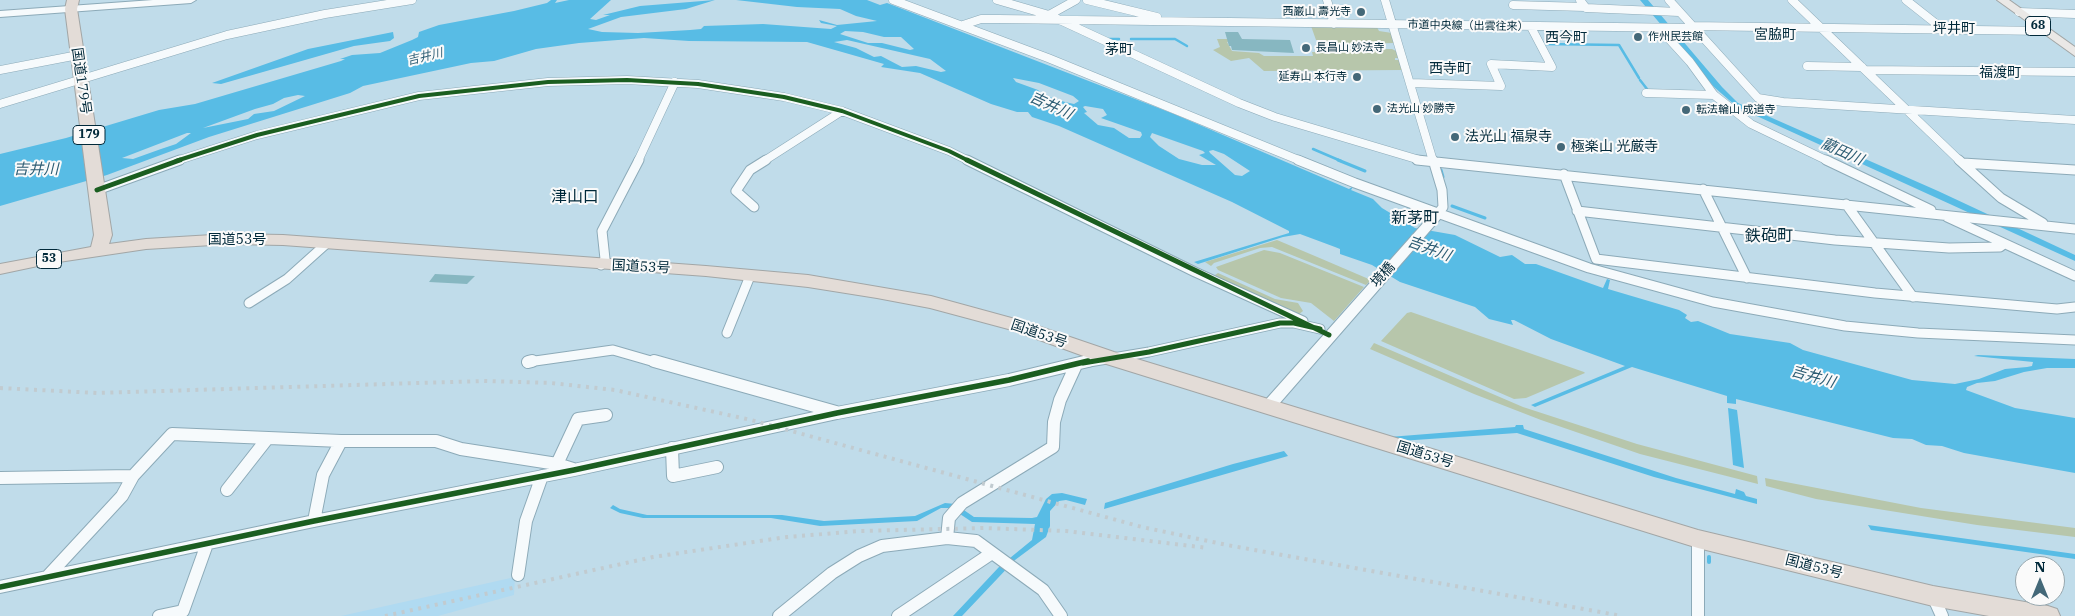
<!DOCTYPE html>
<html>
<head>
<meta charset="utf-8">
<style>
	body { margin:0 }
	#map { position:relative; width:2075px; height:616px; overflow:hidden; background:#c0dcea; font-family:"IBM Plex Serif",serif }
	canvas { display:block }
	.north { position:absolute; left:2015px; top:556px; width:50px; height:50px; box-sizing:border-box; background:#fafafa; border:1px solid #96a6ad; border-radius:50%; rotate:0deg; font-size:14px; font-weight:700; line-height:20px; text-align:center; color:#01293a }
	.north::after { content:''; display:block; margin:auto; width:18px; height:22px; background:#446878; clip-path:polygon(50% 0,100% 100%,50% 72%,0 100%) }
</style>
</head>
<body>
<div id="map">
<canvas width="2075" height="616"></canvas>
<div class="north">N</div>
</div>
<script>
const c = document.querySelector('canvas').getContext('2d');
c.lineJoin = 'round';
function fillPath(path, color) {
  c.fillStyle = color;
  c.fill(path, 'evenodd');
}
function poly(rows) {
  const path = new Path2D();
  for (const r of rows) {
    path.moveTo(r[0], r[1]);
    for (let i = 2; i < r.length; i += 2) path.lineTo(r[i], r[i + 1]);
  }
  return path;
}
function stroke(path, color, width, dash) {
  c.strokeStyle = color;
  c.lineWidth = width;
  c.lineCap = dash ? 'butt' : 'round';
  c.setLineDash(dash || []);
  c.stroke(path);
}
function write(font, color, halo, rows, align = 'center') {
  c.font = font + ' "IBM Plex Serif","Noto Sans JP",serif';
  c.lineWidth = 4;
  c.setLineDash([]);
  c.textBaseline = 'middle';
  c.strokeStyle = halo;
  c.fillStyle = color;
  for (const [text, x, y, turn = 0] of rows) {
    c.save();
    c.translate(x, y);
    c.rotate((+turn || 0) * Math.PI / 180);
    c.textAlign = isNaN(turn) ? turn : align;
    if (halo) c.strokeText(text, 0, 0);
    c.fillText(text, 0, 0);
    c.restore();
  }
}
const built = poly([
	[515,577,514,595,438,616,341,616]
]);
const green = poly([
	[1311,26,1377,27,1379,31,1392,33,1394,43,1321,45,1319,40,1316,40],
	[1217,39,1230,39,1231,41,1227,42,1232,51,1259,53,1264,56,1313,56,1312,52,1321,52,1320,49,1392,49,1396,51,1398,58,1395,58,1395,60,1399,60,1402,70,1264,71,1249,58,1231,61,1213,50,1220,47],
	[1277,240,1322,259,1371,280,1366,285,1272,247,1260,248,1214,263,1211,266,1205,262],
	[1264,250,1280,253,1364,287,1334,321,1311,303,1281,298,1218,270,1216,267],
	[1218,273,1275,299,1298,303,1303,311,1297,316,1212,277],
	[1411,312,1584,372,1585,373,1526,398,1514,399,1381,341,1407,313],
	[1374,343,1523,407,1637,444,1757,476,1758,484,1640,454,1541,420,1474,394,1370,349],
	[1765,478,1921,508,2075,528,2075,537,1977,525,1816,499,1766,486]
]);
const water = poly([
	[551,0,557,0,555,3,569,0,611,0,590,19,596,20,610,15,603,15,640,6,715,0,686,9,621,17,588,29,602,32,638,33,690,30,701,29,704,26,763,24,831,29,837,26,821,23,819,20,837,25,877,21,856,16,840,9,797,7,736,0,867,0,880,5,887,3,1174,114,1349,189,1352,187,1353,187,1351,190,1373,199,1382,208,1415,228,1455,235,1500,257,1512,255,1525,264,1536,264,1603,288,1607,279,1610,280,1608,289,1679,310,1687,315,1685,318,1691,322,1698,321,1730,334,1790,343,1803,350,1912,380,1955,384,1979,379,2005,369,2027,367,2032,366,2033,362,1974,356,1978,355,2075,359,2075,368,2047,368,2024,372,1995,381,1977,383,1967,387,1966,390,2015,408,2075,418,2075,473,1964,453,1942,446,1926,445,1912,439,1893,438,1736,399,1736,404,1727,403,1727,396,1632,367,1535,407,1531,405,1625,366,1551,339,1514,320,1511,320,1513,325,1489,319,1475,307,1400,282,1372,265,1340,254,1340,249,1335,247,1300,234,1283,237,1198,264,1194,262,1289,233,1289,231,1232,202,1059,126,1032,117,1028,112,1017,112,991,104,920,73,881,67,884,64,807,42,689,41,644,38,579,43,536,49,494,61,471,63,363,86,350,93,209,137,107,175,0,206,0,154,66,138,159,110,195,104,341,61,345,59,340,59,352,55,380,53,412,40,418,37,419,32,439,25,514,11,547,3],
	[845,31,863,32,884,37,901,37,914,49,910,50,882,43,868,43,840,34],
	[847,40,930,59,946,71,941,72,916,66,902,67,881,56,874,57,856,48,834,42],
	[1013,78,1039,83,1073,96,1079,101,1074,104,1065,102,1043,95,1038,90,1016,82],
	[298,95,305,96,274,111,254,114,248,119,203,128,255,109,273,104,284,98],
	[1085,106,1103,109,1107,115,1101,118,1141,132,1142,135,1140,138,1129,138,1114,128,1098,125,1084,113,1087,112,1083,107],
	[187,133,191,133,176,144,161,149,133,159,122,158],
	[1152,133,1203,151,1205,153,1199,155,1216,165,1202,165,1179,159,1159,146,1150,137],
	[1213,150,1224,154,1250,171,1242,176,1235,175,1210,153,1209,151],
	[1640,0,1648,0,1722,87,1738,103,1938,191,2075,255,2075,261,1737,107,1714,87],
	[393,32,394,38,390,41,354,46,221,84,212,83,308,49],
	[1728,408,1737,410,1744,468,1733,465],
	[1516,425,1523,425,1524,429,1676,478,1735,494,1736,489,1744,492,1746,496,1757,499,1757,504,1654,477,1517,433,1400,441,1389,437,1515,427],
	[1284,451,1288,456,1104,509,1105,503,1233,464],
	[1062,493,1087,499,1085,505,1066,500,1059,501,1050,511,1050,526,1046,537,1015,560,962,616,953,616,999,567,1032,540,1035,524,972,522,951,508,941,508,917,521,820,526,771,518,643,518,620,513,610,508,613,505,620,509,647,515,782,515,824,521,915,516,945,503,955,504,974,517,1032,518,1037,517,1046,499,1052,494],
	[1868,525,2075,554,2075,559,1871,530]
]);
const streamFar2 = poly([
	[1109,39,1119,39],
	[1131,39,1175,39,1187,46],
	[1542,42,1544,44,1619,45,1639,78],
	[1640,80,1647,89],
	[1313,149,1341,161]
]);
const streamFar1 = poly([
	[1338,160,1365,171],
	[1441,170,1443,177],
	[1452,206,1485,218]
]);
const stream = poly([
	[1709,557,1709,562]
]);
const building = poly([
	[1225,32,1238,32,1242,39,1290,40,1294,53,1232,50,1231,46,1229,46],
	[435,274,475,276,467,284,429,282]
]);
const streetFar2 = poly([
	[893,0,1048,58,1301,161],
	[997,0,1049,15,1239,103,1275,117,1423,161],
	[1087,0,1157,17],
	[1327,0,1334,24],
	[1385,0,1433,161],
	[1580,0,1586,8,1679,12],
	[1669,0,1758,98,1783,102,2075,120],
	[1792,0,1960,161],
	[1906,0,1944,30],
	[1513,5,1585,7],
	[2019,12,2075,14],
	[1049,15,1076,0],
	[963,25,981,19,998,19,1692,28],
	[1691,26,2045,31],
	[1659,28,1690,62,1714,95,1751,124,1828,161],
	[1807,66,1862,67],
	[0,70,78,55],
	[1866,70,2075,72],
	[1411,83,1501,86,1491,64,1552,67,1531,27],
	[1646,93,1714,95],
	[0,104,227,35,325,14,412,0],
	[176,161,257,135,419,96,548,82,627,80,698,84,784,97,842,111,949,151,969,161],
	[638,161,675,82],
	[764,161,842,111]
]);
const streetFar1 = poly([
	[967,160,1195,272,1303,321],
	[1298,160,1355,183,1589,268,1713,302,1845,326,1918,333,2075,340],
	[1417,160,2075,229],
	[1433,160,1442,190,1443,207,1437,215],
	[1826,160,1931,210],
	[1959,160,2001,198,2043,223],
	[1963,163,2075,170],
	[1564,174,1596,259],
	[1703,189,1747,278],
	[97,190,180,160],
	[1846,204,1913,297],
	[754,207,736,191,750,170,766,160],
	[1577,211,1835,240,1949,248,2000,247,2004,244],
	[1947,217,2075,276],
	[1596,259,1875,293,2057,309,2075,307],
	[601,265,605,259,602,231,639,160],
	[249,303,287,279,326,244],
	[727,333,750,276],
	[528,362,613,350,658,363],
	[1083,363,1149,352,1280,323,1294,323,1320,329]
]);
const street = poly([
	[654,361,836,412],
	[528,362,532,361],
	[341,441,436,441,461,449,557,464,573,469],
	[672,448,673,476,717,467],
	[557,464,578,419,606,415],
	[0,478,133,476],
	[227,490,267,439],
	[947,538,949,518,962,503,1053,447,1054,422,1060,400,1076,365],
	[1698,539,1698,616],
	[518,575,526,521,542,476],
	[47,577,122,496,133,476,172,434,341,441,323,475,314,521],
	[0,587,314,521,574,470,837,413,1009,380,1088,361],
	[1933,596,1942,616],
	[159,616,183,611,207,544],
	[779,616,832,573,859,556,882,546,947,538,976,541,1043,590,1061,616],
	[898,616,992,553]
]);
const secondary = poly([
	[153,0,196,0,191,3,0,17,0,11,153,0],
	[1437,211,1441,212,1443,215,1441,218,1272,412,1262,412,1259,408,1262,404,1433,212,1437,211]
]);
const primary = poly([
	[1997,0,2009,0,2075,47,2075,56,1997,0]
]);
const highway = poly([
	[67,0,79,0,77,9,112,235,109,244,146,239,229,234,283,235,706,266,808,275,931,296,1026,322,1114,352,1698,530,1933,586,2048,606,2057,609,2060,616,1989,616,1933,606,1698,548,1100,362,1012,330,930,308,877,298,808,287,706,276,283,245,229,244,146,249,52,263,0,274,0,264,91,247,94,235,65,9,67,0]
]);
const rail = poly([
	[0,388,97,393,483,381,551,383,615,390,751,420,1142,527,1227,545,1622,616],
	[385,616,653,557,787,537,860,531,984,528,1066,531,1208,548]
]);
const cyclewayFar2 = poly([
	[176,161,257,135,419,96,548,82,627,80,698,84,784,97,842,111,949,151,969,161]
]);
const cyclewayFar1 = poly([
	[967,160,1329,335],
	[97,190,180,160],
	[1083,363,1149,352,1280,323,1294,323,1320,329]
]);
const cycleway = poly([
	[0,587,314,521,574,470,837,413,1009,380,1088,361]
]);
const markers = [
	[1361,12,5,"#446878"],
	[1638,37,5,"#446878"],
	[1306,48,5,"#446878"],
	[1357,77,5,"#446878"],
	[1377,109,5,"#446878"],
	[1686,110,5,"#446878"],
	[1455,137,5,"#446878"],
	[1561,147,5,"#446878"]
];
const farPoinames = [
	["西巌山 壽光寺",1351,12,"right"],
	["作州民芸館",1648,37],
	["長昌山 妙法寺",1316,48],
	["延寿山 本行寺",1347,77,"right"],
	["法光山 妙勝寺",1387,109],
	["転法輪山 成道寺",1696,110]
];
const farStreetnames = [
	["市道中央線（出雲往来）",1468,26,1]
];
const shields = [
	[2038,26,25],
	[89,135,32],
	[49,259,25]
];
const shieldNames = [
	["68",2038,26],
	["179",89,135],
	["53",49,259]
];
const farWaternames = [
	["吉井川",425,57,-14]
];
const farQuarternames = [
	["坪井町",1954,29],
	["宮脇町",1775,35],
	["西今町",1566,38],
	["茅町",1119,50],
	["西寺町",1450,69],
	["福渡町",2000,73]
];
const streetNames = [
	["国道179号",81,81,82],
	["国道53号",237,240],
	["国道53号",641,267,3],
	["境橋",1383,275,-48],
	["国道53号",1039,334,19],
	["国道53号",1425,455,17],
	["国道53号",1814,567,14]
];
const poiNames = [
	["法光山 福泉寺",1465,137],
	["極楽山 光厳寺",1571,147]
];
const waterNames = [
	["吉井川",1051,106,25],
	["藺田川",1842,152,24],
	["吉井川",36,170],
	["吉井川",1429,249,20],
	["吉井川",1813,377,16]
];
const quarterNames = [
	["津山口",575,197],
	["新茅町",1415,218],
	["鉄砲町",1769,236]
];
fillPath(built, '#b0daf1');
fillPath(green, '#b7c6ab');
fillPath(water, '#58bce5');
stroke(streamFar2, '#58bce5', 2.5);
stroke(streamFar1, '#58bce5', 3);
stroke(stream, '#58bce5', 4);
fillPath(building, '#87b7c1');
stroke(streetFar2, '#8caab8', 9);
stroke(streetFar1, '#8caab8', 11);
stroke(street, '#8caab8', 14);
stroke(secondary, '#8caab8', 2);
stroke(primary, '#a2a6a6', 2);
stroke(highway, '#a2a6a6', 2);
stroke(streetFar2, '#f6fafc', 8);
stroke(streetFar1, '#f6fafc', 9);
stroke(street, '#f6fafc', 12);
fillPath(secondary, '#f6fafc');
fillPath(primary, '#eae8e6');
fillPath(highway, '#e3dcd7');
stroke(rail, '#c1cbd0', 4, [3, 5.5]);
stroke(cyclewayFar2, '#1b5e20', 4);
stroke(cyclewayFar1, '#1b5e20', 5);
stroke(cycleway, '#1b5e20', 5.5);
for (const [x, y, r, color] of markers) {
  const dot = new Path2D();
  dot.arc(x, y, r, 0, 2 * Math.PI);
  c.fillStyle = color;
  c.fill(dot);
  stroke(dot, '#fafafa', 2);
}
write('11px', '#01293a', '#fafafa', farPoinames, 'left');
write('11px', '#01293a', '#fafafa', farStreetnames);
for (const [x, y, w] of shields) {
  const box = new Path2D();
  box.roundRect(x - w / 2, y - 9.5, w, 19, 4);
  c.fillStyle = '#fafafa';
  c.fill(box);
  stroke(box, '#01293a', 1);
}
write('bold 12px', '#01293a', null, shieldNames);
write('italic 12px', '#2d5d74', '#fafafa', farWaternames);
write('14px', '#01293a', '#fafafa', farQuarternames);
write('14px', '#01293a', '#fafafa', streetNames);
write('14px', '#01293a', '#fafafa', poiNames, 'left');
write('italic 15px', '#2d5d74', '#fafafa', waterNames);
write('16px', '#01293a', '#fafafa', quarterNames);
</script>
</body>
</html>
